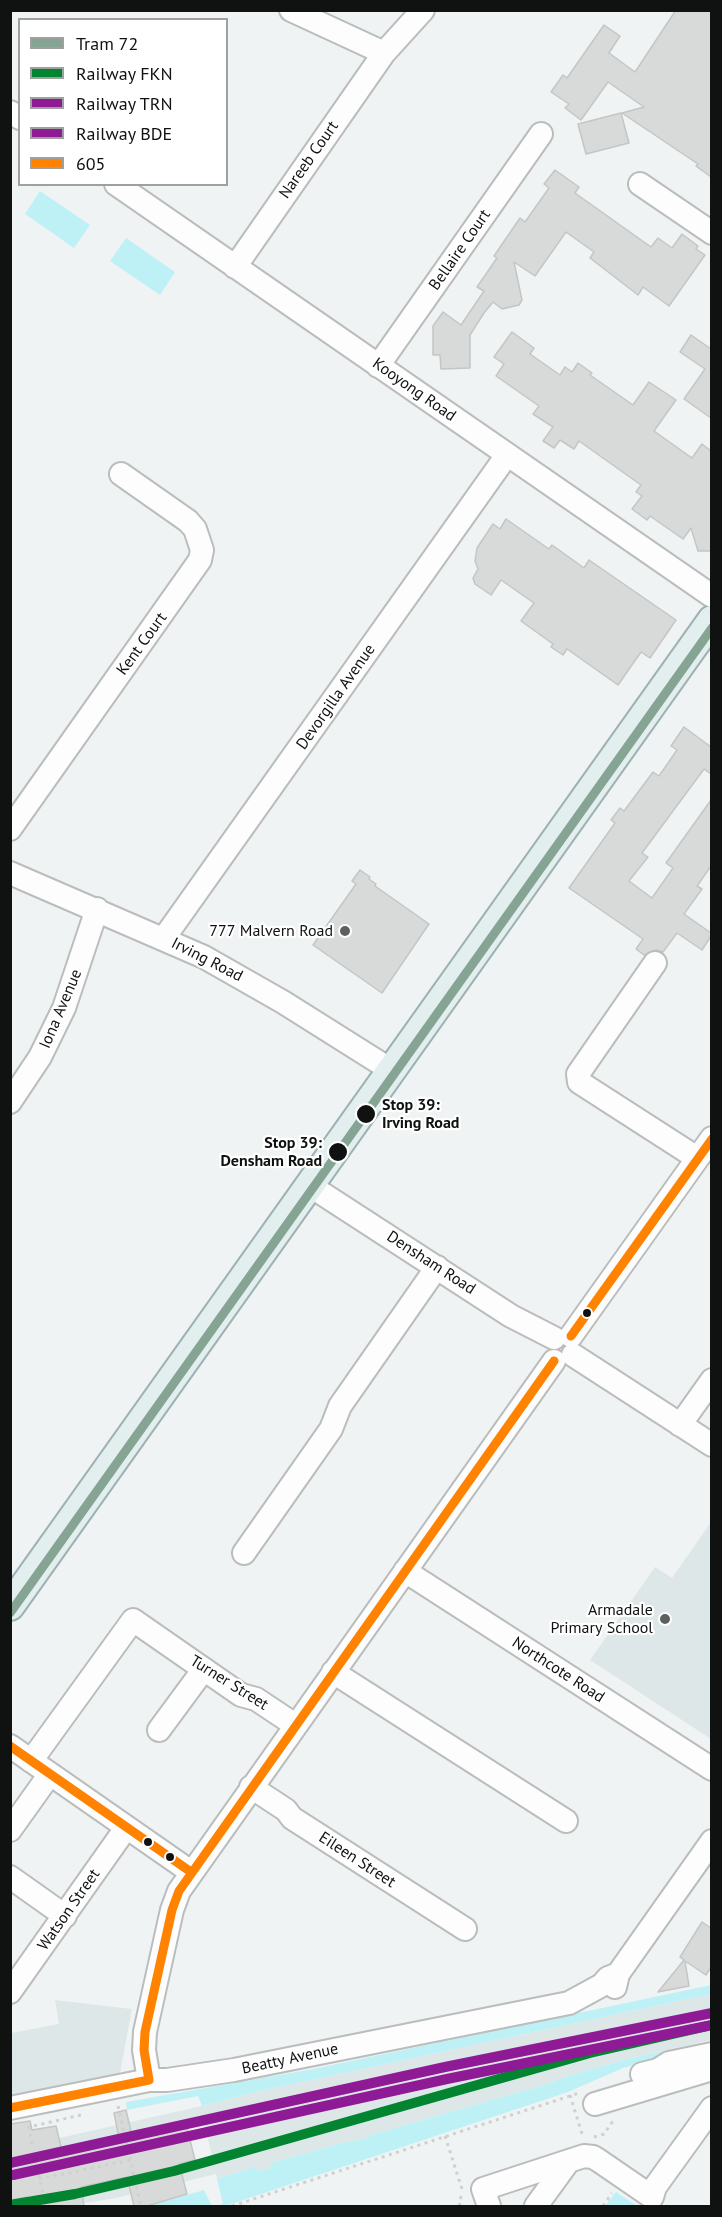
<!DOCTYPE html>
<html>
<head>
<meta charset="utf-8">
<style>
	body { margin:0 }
	#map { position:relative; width:722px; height:2217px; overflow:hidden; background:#f0f3f3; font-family:"PT Sans",sans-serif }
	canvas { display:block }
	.frame { position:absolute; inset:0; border:12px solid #101111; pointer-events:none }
	.legend { position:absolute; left:18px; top:18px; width:210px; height:168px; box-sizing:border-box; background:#fff; border:2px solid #9fa0a0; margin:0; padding:8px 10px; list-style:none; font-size:18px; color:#101111 }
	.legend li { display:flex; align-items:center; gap:12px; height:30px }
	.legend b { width:30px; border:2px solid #9fa0a0 }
</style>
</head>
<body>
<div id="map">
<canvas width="722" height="2217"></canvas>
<div class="frame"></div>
<ul class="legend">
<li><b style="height:8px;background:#85a493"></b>Tram 72</li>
<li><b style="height:8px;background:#028430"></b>Railway FKN</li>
<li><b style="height:8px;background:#8f1a95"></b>Railway TRN</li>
<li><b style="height:8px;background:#8f1a95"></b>Railway BDE</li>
<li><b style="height:8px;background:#ff8200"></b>605</li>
</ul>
</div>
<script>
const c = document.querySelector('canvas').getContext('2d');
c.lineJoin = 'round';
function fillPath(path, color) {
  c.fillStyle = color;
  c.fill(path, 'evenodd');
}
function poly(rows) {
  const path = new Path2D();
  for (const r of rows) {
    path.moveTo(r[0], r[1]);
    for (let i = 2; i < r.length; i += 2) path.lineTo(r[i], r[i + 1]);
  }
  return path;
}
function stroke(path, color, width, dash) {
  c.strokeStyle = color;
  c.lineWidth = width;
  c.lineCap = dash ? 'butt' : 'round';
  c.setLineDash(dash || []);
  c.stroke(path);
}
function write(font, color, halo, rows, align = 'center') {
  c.font = font + ' "PT Sans",sans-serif';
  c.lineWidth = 4.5;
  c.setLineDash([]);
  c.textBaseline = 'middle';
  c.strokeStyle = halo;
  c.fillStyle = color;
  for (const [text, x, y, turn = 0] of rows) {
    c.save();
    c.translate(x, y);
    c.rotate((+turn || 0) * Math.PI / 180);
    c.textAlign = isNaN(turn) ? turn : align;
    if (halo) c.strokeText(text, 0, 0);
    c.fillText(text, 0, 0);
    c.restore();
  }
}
const built = poly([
	[711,1522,711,1739,590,1660,655,1567,672,1578],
	[711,1994,711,2040,627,2059,564,2077,551,2083,371,2135,361,2140,350,2141,273,2162,270,2168,260,2171,254,2167,217,2179,216,2174,116,2198,67,2206,11,2206,11,2201,117,2181,212,2156,204,2123,11,2166,10,2149,202,2106,260,2091],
	[55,2000,132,2009,119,2078,11,2098,11,2033,59,2024]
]);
const green = poly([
	[40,191,90,225,74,248,25,214],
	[126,238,175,272,160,295,110,261],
	[711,1985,711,1994,260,2091,202,2106,198,2096,127,2110,126,2102,313,2069],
	[700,2043,698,2047,694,2049,623,2068,568,2092,225,2206,214,2206,223,2204,217,2179,254,2167,260,2171,270,2168,273,2162,350,2141,360,2140,371,2135,551,2083,564,2077,627,2059],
	[204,2190,212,2206,146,2206,148,2206],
	[616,2192,631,2202,638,2206,605,2206]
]);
const building = poly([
	[676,10,711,10,711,177,696,166,698,164,622,113,644,107,608,82,581,120,565,108,569,104,551,92,563,75,567,78,604,25,620,36,609,53,635,72,676,10],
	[621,113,629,143,586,154,578,124,621,113],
	[555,170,579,187,575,193,651,247,658,238,672,248,682,234,698,246,696,249,705,255,669,306,643,287,638,295,590,258,594,252,566,232,535,276,514,262,522,300,519,305,502,309,493,302,484,313,470,335,470,368,441,369,440,355,433,355,433,326,443,312,461,325,484,291,477,287,497,258,494,256,520,218,525,222,549,188,544,184,555,170],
	[512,332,534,348,530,354,560,375,565,367,572,372,578,363,592,373,590,375,633,405,649,382,676,400,654,431,692,458,702,444,711,451,711,551,698,551,691,528,683,539,650,516,647,520,632,509,642,496,636,492,641,485,579,441,574,449,560,440,554,448,543,441,553,427,533,414,539,406,496,376,504,364,494,357,512,332],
	[691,335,711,349,711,418,684,399,705,369,680,352,691,335],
	[506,519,549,549,552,545,584,568,589,560,676,620,650,658,641,652,618,685,567,649,563,655,551,647,553,644,521,621,534,603,501,580,491,595,475,584,473,578,478,569,475,561,477,548,493,524,500,529,506,519],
	[684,727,711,747,711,774,704,769,642,853,648,857,629,881,652,898,673,868,666,863,711,800,711,866,697,886,702,889,684,914,711,933,711,936,702,950,677,933,663,952,656,950,644,955,636,949,643,939,569,888,615,823,611,820,620,808,624,811,653,772,659,776,677,750,671,746,684,727],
	[360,870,370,877,369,879,376,884,375,886,429,924,382,993,313,945,356,884,352,881,360,870],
	[702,1922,711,1928,711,1967,706,1975,685,1961,689,1986,658,1992,684,1960,680,1957,702,1922],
	[126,2110,133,2140,187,2128,195,2160,179,2164,187,2194,147,2206,134,2206,127,2177,81,2187,84,2206,28,2206,27,2197,10,2200,10,2124,30,2121,32,2130,56,2126,63,2155,120,2143,114,2113,126,2110]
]);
const path = poly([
	[570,2095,583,2137],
	[118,2106,141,2206],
	[445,2136,463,2192],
	[594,2137,604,2134,615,2118],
	[32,2144,29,2127,81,2115],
	[36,2160,43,2195],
	[39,2179,131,2160],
	[71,2206,72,2206],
	[232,2206,579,2093],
	[460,2206,459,2201,463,2193],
	[603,2206,612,2193]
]);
const minor = poly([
	[291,10,384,53],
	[10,112,20,118],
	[116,184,712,596],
	[640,184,712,233],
	[235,267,384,53,423,10],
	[378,366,541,134],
	[10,829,200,560,202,550,195,529,188,521,121,474],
	[10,873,204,957,283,1002,391,1070],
	[164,938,507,455],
	[655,963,578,1074,579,1082,697,1158],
	[10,1102,40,1057,64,1008,97,909],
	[309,1185,511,1316,554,1338],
	[571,1336,712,1138],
	[573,1355,712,1445],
	[680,1425,712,1380],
	[244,1553,331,1429,340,1406,437,1267],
	[405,1571,712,1769],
	[333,1672,566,1821],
	[159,1730,204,1669],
	[10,1746,191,1872],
	[31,1761,133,1620,241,1695,256,1699,295,1725],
	[251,1787,286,1810,292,1818,465,1929],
	[10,1830,50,1774],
	[10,1877,65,1916],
	[615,1987,618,1974,712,1841],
	[10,1992,126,1828],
	[642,2074,658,2070,669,2063,712,2054],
	[149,2080,144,2050,145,2032,172,1910,179,1891,554,1361],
	[595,2104,712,2069],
	[10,2108,149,2080,167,2080,234,2070,569,2003,602,1985,608,1978,618,1974],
	[652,2197,655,2187,712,2108],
	[489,2206,483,2189,584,2156,593,2157,598,2160,652,2197],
	[536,2206,568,2162]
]);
const major = poly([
	[10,1606,712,620]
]);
const bus1 = poly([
	[571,1336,712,1139],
	[10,1746,191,1872],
	[10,2108,149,2080,144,2050,145,2032,172,1910,179,1891,554,1361]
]);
const rail1 = poly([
	[10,2205,75,2194,174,2171,590,2053,712,2025]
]);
const rail2 = poly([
	[10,2163,445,2067,712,2013]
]);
const rail3 = poly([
	[13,2175,447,2079,712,2025]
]);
const tram1 = poly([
	[10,1613,712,628]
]);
const markers = [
	[345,931,6,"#5e6060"],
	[366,1114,10,"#101111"],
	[338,1152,10,"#101111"],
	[587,1313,5,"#101111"],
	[665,1619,6,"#5e6060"],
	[148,1842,5,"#101111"],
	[170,1857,5,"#101111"]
];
const streetNames = [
	["Nareeb Court",309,160,-55],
	["Bellaire Court",460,250,-55],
	["Kooyong Road",414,390,35],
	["Kent Court",142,644,-54],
	["Devorgilla Avenue",336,697,-55],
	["Irving Road",207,960,27],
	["Iona Avenue",61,1009,-67],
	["Densham Road",431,1263,33],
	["Northcote Road",558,1670,33],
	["Turner Street",229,1683,32],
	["Eileen Street",357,1860,33],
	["Watson Street",69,1910,-55],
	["Beatty Avenue",290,2059,-12]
];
const poiNames = [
	["777 Malvern Road",333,931],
	["Armadale",653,1610],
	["Primary School",653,1628]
];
const stopNames = [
	["Stop 39:",382,1105],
	["Irving Road",382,1123],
	["Stop 39:",322,1143,"right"],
	["Densham Road",322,1161,"right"]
];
fillPath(built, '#dee7e7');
fillPath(green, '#bef1f5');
fillPath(building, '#d8dada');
stroke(building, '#c4c6c6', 1.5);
stroke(minor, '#bbbdbd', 26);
stroke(major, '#9eb1b3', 32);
stroke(path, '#d0d0d0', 3, [3, 4.5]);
stroke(minor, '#fdfdfd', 22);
stroke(major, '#e3eeef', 28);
stroke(bus1, '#ff8200', 9);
stroke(rail1, '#028430', 10);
stroke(rail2, '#8f1a95', 10);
stroke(rail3, '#8f1a95', 10);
stroke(tram1, '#85a493', 9);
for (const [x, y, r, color] of markers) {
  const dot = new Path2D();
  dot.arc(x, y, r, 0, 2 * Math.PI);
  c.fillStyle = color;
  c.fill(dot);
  stroke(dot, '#fff', 2);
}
write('16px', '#101111', '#fff', streetNames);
write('16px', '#101111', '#fff', poiNames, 'right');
write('bold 16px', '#101111', '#fff', stopNames, 'left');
</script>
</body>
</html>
